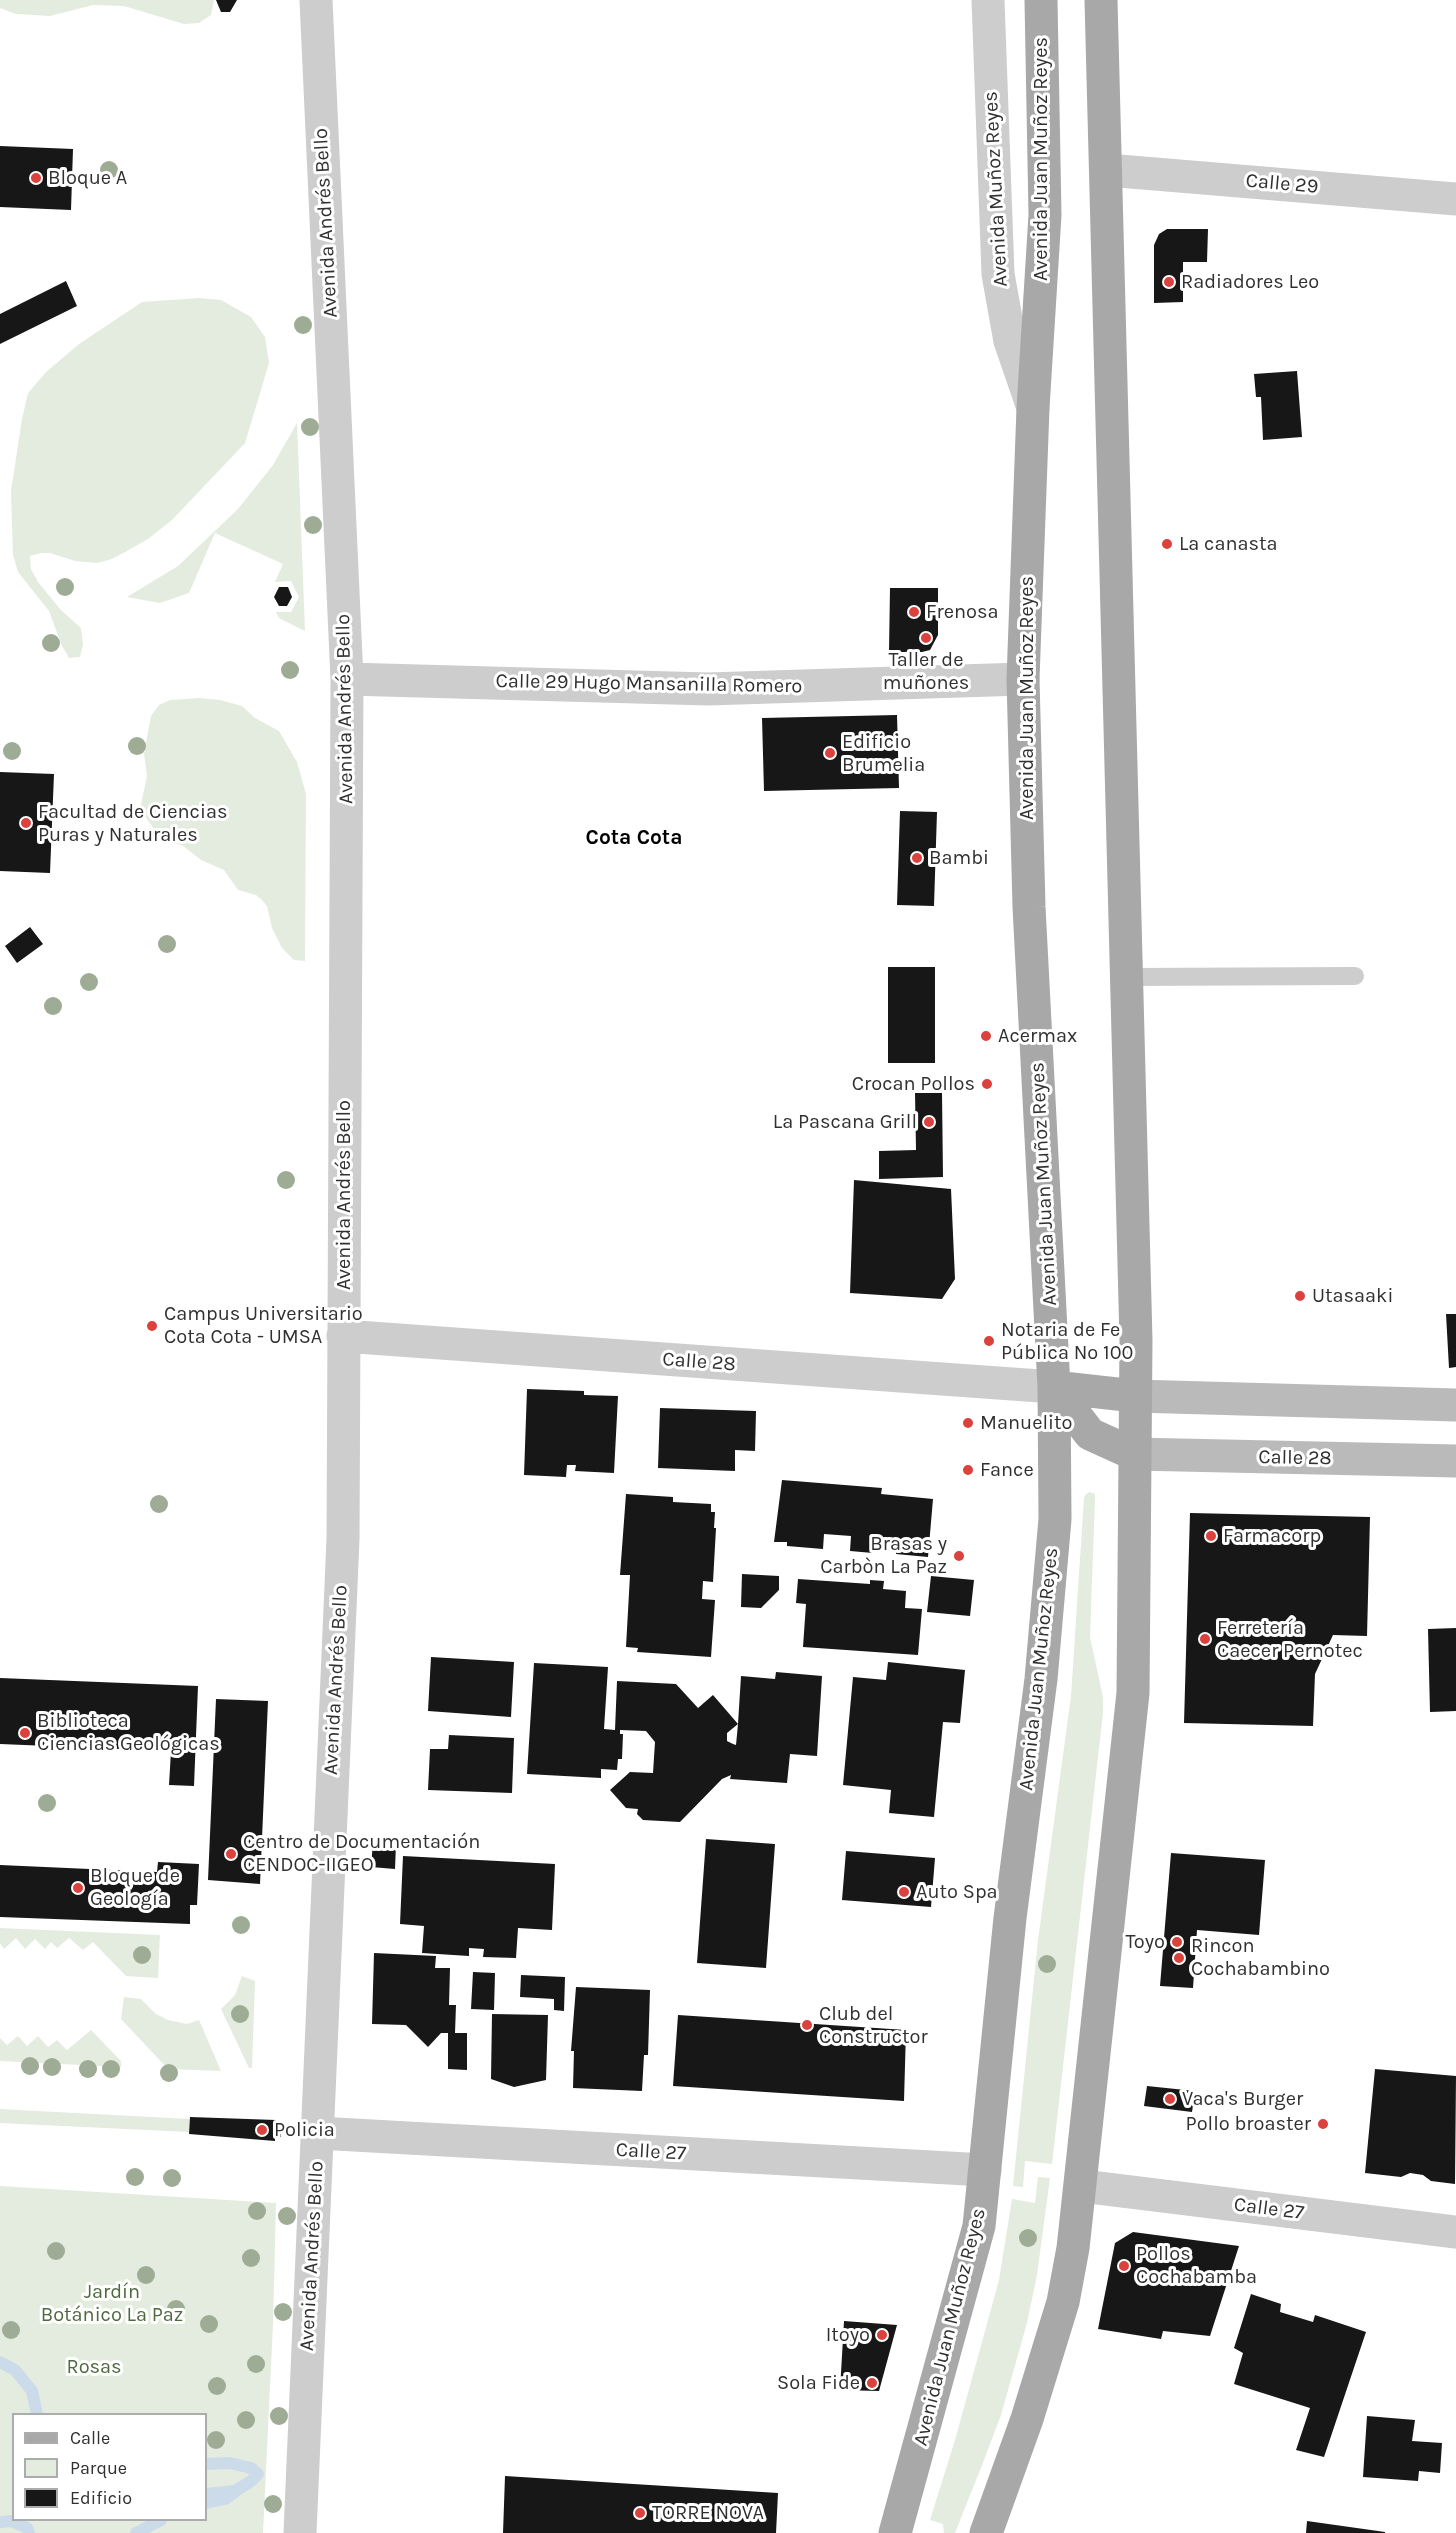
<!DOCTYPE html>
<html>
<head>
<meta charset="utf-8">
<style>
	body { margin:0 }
	#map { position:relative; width:1456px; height:2533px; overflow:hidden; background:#fff; font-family:Karla,sans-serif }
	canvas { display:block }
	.legend { position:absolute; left:12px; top:2413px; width:195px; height:108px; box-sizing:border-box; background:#fff; border:2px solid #acacac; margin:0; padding:8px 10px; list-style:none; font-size:18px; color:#303030 }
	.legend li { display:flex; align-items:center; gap:12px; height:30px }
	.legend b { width:30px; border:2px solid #acacac }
</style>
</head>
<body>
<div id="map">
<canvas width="1456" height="2533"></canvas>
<ul class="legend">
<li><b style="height:8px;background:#a8a8a8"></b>Calle</li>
<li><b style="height:16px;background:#e4ecdf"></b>Parque</li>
<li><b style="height:16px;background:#171717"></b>Edificio</li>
</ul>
</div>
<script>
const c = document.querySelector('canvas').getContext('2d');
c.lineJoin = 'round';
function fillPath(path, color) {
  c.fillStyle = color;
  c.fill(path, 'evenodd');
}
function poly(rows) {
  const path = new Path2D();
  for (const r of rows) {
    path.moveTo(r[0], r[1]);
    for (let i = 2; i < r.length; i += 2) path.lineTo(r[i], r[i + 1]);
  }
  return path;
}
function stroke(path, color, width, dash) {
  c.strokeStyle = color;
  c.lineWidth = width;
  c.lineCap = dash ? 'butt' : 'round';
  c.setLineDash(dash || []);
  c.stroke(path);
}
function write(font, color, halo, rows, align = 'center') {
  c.font = font + ' Karla,sans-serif';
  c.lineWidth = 6;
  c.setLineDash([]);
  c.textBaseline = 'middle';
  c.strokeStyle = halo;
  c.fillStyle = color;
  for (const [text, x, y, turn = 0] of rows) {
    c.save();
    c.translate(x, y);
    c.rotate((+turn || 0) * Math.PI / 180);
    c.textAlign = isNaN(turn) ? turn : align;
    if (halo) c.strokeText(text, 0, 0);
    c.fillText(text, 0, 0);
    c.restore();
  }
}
const green = poly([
	[0,0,214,0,211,15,199,23,184,24,124,6,93,5,50,16,16,14,0,8],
	[199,298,221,300,251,317,265,337,269,363,245,443,172,520,148,539,125,552,112,559,97,563,75,561,50,553,41,553,30,556,31,569,38,582,60,609,81,628,83,645,80,657,69,658,62,646,49,611,18,572,13,555,11,491,22,419,28,393,46,372,79,344,142,302],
	[297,423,305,631,279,618,276,612,291,612,299,597,291,581,275,582,283,564,215,533,189,593,160,603,127,597,178,566,238,509,273,465],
	[200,698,220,700,242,706,255,718,279,731,297,762,306,794,305,961,294,960,282,948,272,928,267,906,261,899,256,895,238,890,224,870,201,860,183,846,159,836,140,809,147,776,144,754,151,716,159,705,170,700],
	[1090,1492,1095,1494,1095,1499,1090,1637,1103,1697,1103,1713,1052,2164,1025,2161,1023,2187,1013,2186,1038,1940,1071,1696,1084,1498,1086,1494],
	[0,1928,160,1935,158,1978,126,1976,93,1942,83,1950,69,1938,57,1948,51,1942,45,1949,35,1939,25,1949,16,1938,4,1949,0,1943],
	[242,1976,255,1981,252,2068,249,2068,221,2009,235,1995],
	[124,1997,141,1999,156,2014,168,2020,187,2024,199,2020,221,2071,168,2069,121,2019],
	[91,2030,121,2061,121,2067,0,2061,0,2038,7,2045,18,2036,27,2046,38,2036,48,2047,57,2040,67,2050],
	[0,2109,190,2119,189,2132,0,2123],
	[1038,2177,1050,2178,1037,2275,1027,2323,1001,2415,984,2460,955,2533,944,2533,943,2524,930,2520,955,2440,999,2280,1012,2199,1035,2203],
	[0,2186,276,2203,273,2324,263,2533,0,2533],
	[14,2414,206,2414,206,2520,14,2520]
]);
const stream = poly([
	[0,2362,15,2370,32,2391,37,2414],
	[206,2464,230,2463,251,2468,258,2474,250,2482,235,2491,206,2494],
	[206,2503,225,2499,235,2492],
	[0,2522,12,2521,27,2528,29,2533],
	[136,2533,161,2520]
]);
const building = poly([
	[216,0,237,0,230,12,221,12],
	[0,146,73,149,71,210,0,207],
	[1167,229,1208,229,1207,262,1183,262,1183,302,1154,303,1154,245,1159,234],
	[66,281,77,306,0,344,0,314],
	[1297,371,1302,437,1263,440,1261,397,1256,397,1254,374],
	[279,587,288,587,292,597,287,606,279,606,274,597],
	[890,588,938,588,938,635,930,650,922,652,889,652],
	[897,715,899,788,764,791,762,718],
	[0,772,54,774,50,873,0,871],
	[900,811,937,812,934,906,897,905],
	[30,927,43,944,17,963,5,946],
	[888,967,935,967,935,1063,888,1063],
	[915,1093,942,1093,943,1177,879,1179,879,1151,916,1150],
	[854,1180,951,1189,955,1279,942,1299,850,1293],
	[1446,1314,1456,1314,1456,1367,1449,1368],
	[527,1389,584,1391,584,1395,618,1396,614,1473,575,1471,576,1465,567,1465,566,1477,524,1475],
	[660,1408,756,1411,755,1451,735,1450,735,1471,658,1468],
	[782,1480,882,1488,881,1494,933,1499,928,1557,896,1554,898,1539,874,1537,873,1553,850,1551,851,1536,824,1534,823,1549,787,1546,787,1542,774,1542],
	[626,1494,673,1497,673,1502,711,1504,711,1512,715,1512,714,1528,716,1528,713,1582,703,1581,702,1599,715,1600,711,1657,637,1652,638,1648,626,1647,630,1575,620,1575],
	[1190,1513,1370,1517,1367,1636,1333,1635,1315,1674,1313,1726,1184,1723],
	[742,1574,779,1576,779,1590,761,1608,741,1607],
	[931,1576,974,1580,970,1616,927,1612],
	[798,1579,870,1584,870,1580,884,1581,883,1589,906,1591,905,1608,922,1609,918,1655,803,1647,806,1604,796,1603],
	[1456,1628,1456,1711,1430,1712,1428,1629],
	[431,1657,514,1662,511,1717,428,1711],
	[888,1662,965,1670,960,1723,943,1722,934,1817,889,1813,891,1790,843,1785,853,1677,886,1680],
	[534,1663,608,1667,604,1729,615,1730,617,1681,676,1684,698,1708,713,1695,738,1724,741,1676,775,1679,776,1672,822,1676,817,1756,790,1754,787,1783,730,1779,731,1775,722,1779,680,1822,643,1820,637,1814,638,1809,626,1808,610,1790,630,1772,653,1773,655,1742,646,1731,620,1730,620,1734,623,1734,622,1759,618,1759,617,1770,601,1769,601,1778,527,1774],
	[738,1724,736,1745,733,1744,727,1741,727,1733],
	[0,1678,198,1686,194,1786,169,1785,171,1751,0,1744],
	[216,1699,268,1701,260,1884,208,1880],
	[449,1735,514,1738,512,1793,428,1790,430,1749,448,1749],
	[706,1839,775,1844,766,1968,697,1963],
	[373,1842,396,1844,395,1869,371,1867],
	[846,1851,935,1858,931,1907,842,1900],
	[1171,1853,1265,1860,1259,1935,1197,1930,1193,1988,1160,1986],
	[403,1856,555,1864,552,1930,518,1928,516,1958,483,1957,484,1949,469,1948,469,1956,422,1953,424,1926,400,1924],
	[158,1862,199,1864,197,1905,190,1905,190,1924,0,1917,0,1865,157,1872],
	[374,1953,436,1956,435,1968,450,1968,449,2005,456,2005,455,2033,467,2033,467,2070,448,2069,448,2033,441,2033,428,2047,406,2025,372,2024],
	[473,1972,495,1973,494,2010,471,2009],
	[521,1975,565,1977,564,2011,554,2010,554,1999,520,1997],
	[576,1987,650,1990,648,2055,644,2055,642,2091,573,2088,574,2051,571,2051],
	[492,2014,548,2015,546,2080,514,2087,491,2079],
	[678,2015,906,2030,904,2101,673,2086],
	[1375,2069,1456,2076,1455,2184,1431,2181,1423,2175,1410,2173,1401,2177,1365,2173],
	[1147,2086,1195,2091,1192,2112,1144,2106],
	[190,2117,276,2120,276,2124,281,2124,281,2137,275,2137,275,2141,189,2134],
	[1133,2232,1239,2246,1210,2336,1163,2331,1161,2339,1098,2329,1115,2243],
	[1251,2294,1281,2304,1280,2312,1313,2322,1315,2315,1366,2332,1324,2457,1296,2450,1310,2408,1234,2384,1243,2353,1234,2348],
	[844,2321,897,2325,879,2391,840,2390],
	[1367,2416,1415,2420,1412,2441,1442,2443,1440,2473,1419,2471,1418,2481,1363,2477],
	[505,2476,778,2493,776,2533,503,2533],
	[1307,2521,1385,2532,1385,2533,1306,2533]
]);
const lane = poly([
	[1127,977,1355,976]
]);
const street = poly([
	[988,0,998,274,1010,341,1033,408],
	[1107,170,1456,199],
	[347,679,708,689,1023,679],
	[343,1336,1054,1387],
	[318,2133,985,2170],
	[1082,2186,1456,2232],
	[300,2533,343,1539,347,679,316,0]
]);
const secondary = poly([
	[1135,1396,1456,1405],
	[1134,1454,1456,1461]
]);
const primary = poly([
	[1054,1387,1090,1434,1134,1454],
	[1054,1387,1135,1396],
	[895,2533,979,2226,1010,1918,1041,1679,1055,1519,1054,1387,1029,907,1023,679,1033,408,1045,215,1041,0],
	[986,2533,1027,2419,1063,2302,1073,2248,1133,1693,1136,1340,1101,0]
]);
const trees = [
	[109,170],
	[303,325],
	[310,427],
	[313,525],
	[65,587],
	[51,643],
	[290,670],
	[137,746],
	[12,751],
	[167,944],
	[89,982],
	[53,1006],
	[286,1180],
	[159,1504],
	[47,1803],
	[241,1925],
	[142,1955],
	[1047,1964],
	[240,2014],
	[30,2066],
	[52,2067],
	[88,2069],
	[111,2069],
	[169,2073],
	[135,2177],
	[172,2178],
	[257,2211],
	[287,2216],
	[1028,2238],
	[56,2251],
	[251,2258],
	[146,2275],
	[176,2309],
	[283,2312],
	[209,2324],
	[11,2330],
	[256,2364],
	[217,2386],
	[279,2416],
	[246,2420],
	[216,2440],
	[273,2504]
];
const markers = [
	[36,178,6,"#db423d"],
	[1169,282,6,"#db423d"],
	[1167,544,6,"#db423d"],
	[914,612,6,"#db423d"],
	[926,638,6,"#db423d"],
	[830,753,6,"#db423d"],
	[26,823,6,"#db423d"],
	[917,858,6,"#db423d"],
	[986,1036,6,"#db423d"],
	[987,1084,6,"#db423d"],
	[929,1122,6,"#db423d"],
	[1300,1296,6,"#db423d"],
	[152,1326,6,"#db423d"],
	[989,1341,6,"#db423d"],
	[968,1423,6,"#db423d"],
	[968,1470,6,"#db423d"],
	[1211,1536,6,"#db423d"],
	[959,1556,6,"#db423d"],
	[1205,1639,6,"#db423d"],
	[25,1733,6,"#db423d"],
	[231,1854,6,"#db423d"],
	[78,1888,6,"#db423d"],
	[904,1892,6,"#db423d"],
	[1177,1942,6,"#db423d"],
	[1179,1958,6,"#db423d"],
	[807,2025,6,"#db423d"],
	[1170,2099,6,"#db423d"],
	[1323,2124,6,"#db423d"],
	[262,2130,6,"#db423d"],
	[1124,2266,6,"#db423d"],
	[882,2335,6,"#db423d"],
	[872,2383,6,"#db423d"],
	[640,2513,6,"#db423d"]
];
const streetNames = [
	["Avenida Juan Muñoz Reyes",1041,159,-90],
	["Calle 29",1282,184,5],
	["Avenida Muñoz Reyes",996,189,-93],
	["Avenida Andrés Bello",326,223,-93],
	["Calle 29 Hugo Mansanilla Romero",649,684,1],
	["Avenida Juan Muñoz Reyes",1027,698,-90],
	["Avenida Andrés Bello",345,709,-91],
	["Avenida Juan Muñoz Reyes",1044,1184,-93],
	["Avenida Andrés Bello",344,1195,-90],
	["Calle 28",699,1362,4],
	["Calle 28",1295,1458,1],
	["Avenida Juan Muñoz Reyes",1039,1669,-84],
	["Avenida Andrés Bello",336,1680,-87],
	["Calle 27",651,2152,3],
	["Calle 27",1269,2209,7],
	["Avenida Andrés Bello",312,2256,-87],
	["Avenida Juan Muñoz Reyes",950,2327,-76]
];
const poiNames = [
	["Bloque A",48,178],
	["Radiadores Leo",1181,282],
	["La canasta",1179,544],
	["Frenosa",926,612],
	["Taller de",926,660,"center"],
	["muñones",926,683,"center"],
	["Edificio",842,742],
	["Brumelia",842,765],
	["Facultad de Ciencias",38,812],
	["Puras y Naturales",38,835],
	["Bambi",929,858],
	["Acermax",998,1036],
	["Crocan Pollos",975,1084,"right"],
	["La Pascana Grill",917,1122,"right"],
	["Utasaaki",1312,1296],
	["Campus Universitario",164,1314],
	["Cota Cota - UMSA",164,1337],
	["Notaria de Fe",1001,1330],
	["Pública No 100",1001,1353],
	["Manuelito",980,1423],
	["Fance",980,1470],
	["Farmacorp",1223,1536],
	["Brasas y",947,1544,"right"],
	["Carbòn La Paz",947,1567,"right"],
	["Ferretería",1217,1628],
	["Caecer Pernotec",1217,1651],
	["Biblioteca",37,1721],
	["Ciencias Geológicas",37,1744],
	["Centro de Documentación",243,1842],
	["CENDOC-IIGEO",243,1865],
	["Bloque de",90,1876],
	["Geología",90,1899],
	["Auto Spa",916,1892],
	["Toyo",1165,1942,"right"],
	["Rincon",1191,1946],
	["Cochabambino",1191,1969],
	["Club del",819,2014],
	["Constructor",819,2037],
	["Vaca's Burger",1182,2099],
	["Pollo broaster",1311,2124,"right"],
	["Policia",274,2130],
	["Pollos",1136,2254],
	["Cochabamba",1136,2277],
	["Itoyo",870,2335,"right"],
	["Sola Fide",860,2383,"right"],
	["TORRE NOVA",652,2513]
];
const parkNames = [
	["Jardín",112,2292],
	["Botánico La Paz",112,2315],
	["Rosas",94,2367]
];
const neighbourhoodNames = [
	["Cota Cota",634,838]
];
fillPath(green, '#e4ecdf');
stroke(stream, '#ccdbea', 12);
fillPath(building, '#171717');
stroke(lane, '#cdcdcd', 18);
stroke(street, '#cdcdcd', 33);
stroke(secondary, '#bababa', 33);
stroke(primary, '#a8a8a8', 33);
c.fillStyle = '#9eac95';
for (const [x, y] of trees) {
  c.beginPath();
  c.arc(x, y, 9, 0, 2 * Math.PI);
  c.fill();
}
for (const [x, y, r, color] of markers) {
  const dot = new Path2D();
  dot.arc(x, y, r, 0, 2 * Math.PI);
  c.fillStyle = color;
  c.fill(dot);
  stroke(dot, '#fff', 2);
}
write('20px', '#303030', '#fff', streetNames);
write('20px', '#303030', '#fff', poiNames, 'left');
write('20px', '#4f693f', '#fff', parkNames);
write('bold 21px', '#000', '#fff', neighbourhoodNames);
</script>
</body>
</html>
